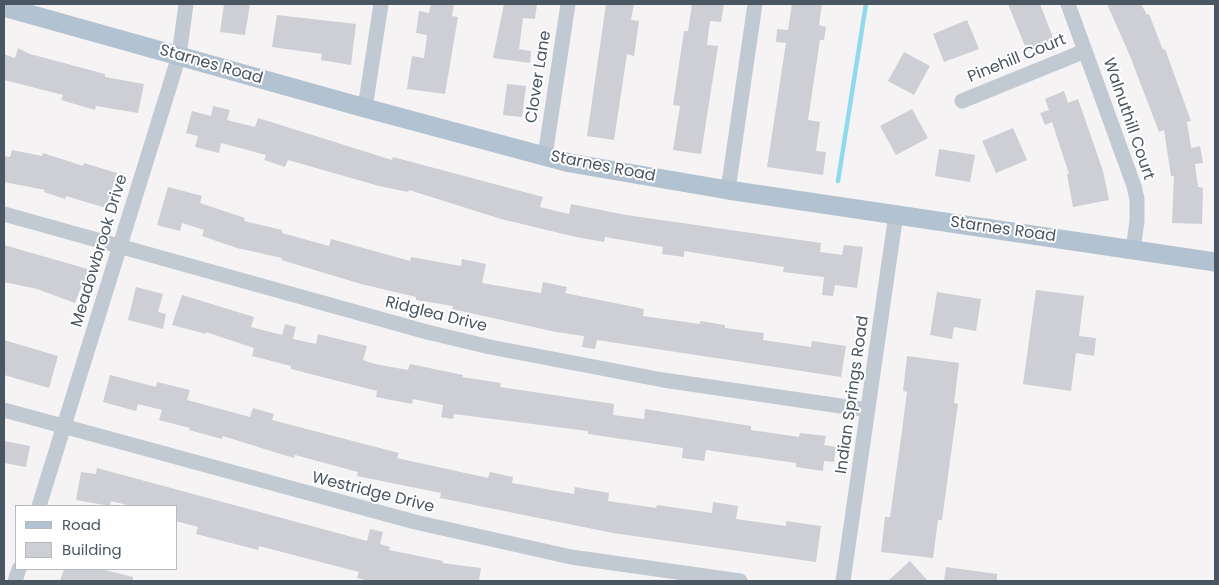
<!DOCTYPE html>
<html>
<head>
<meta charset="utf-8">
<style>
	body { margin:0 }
	#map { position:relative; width:1219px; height:585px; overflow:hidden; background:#f5f3f3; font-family:Poppins,sans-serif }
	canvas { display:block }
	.frame { position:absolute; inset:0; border:5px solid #4a5661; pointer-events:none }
	.legend { position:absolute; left:15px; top:505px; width:162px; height:65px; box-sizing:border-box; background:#fff; border:1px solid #b7bbc0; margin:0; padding:6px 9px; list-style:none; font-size:15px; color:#4a5661 }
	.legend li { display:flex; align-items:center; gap:10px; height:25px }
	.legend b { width:25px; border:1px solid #b7bbc0 }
</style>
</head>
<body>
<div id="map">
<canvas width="1219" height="585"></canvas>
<div class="frame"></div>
<ul class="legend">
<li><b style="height:6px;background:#b3c2d1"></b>Road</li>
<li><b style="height:14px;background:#cdcfd5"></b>Building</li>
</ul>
</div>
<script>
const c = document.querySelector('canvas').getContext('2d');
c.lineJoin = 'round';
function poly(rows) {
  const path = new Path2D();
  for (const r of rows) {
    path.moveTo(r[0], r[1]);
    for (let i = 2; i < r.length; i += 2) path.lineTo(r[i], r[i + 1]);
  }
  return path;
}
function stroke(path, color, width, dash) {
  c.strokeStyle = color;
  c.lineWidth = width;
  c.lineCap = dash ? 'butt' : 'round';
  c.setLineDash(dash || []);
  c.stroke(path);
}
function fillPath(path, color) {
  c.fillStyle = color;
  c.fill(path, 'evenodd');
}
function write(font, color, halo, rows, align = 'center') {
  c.font = font + ' Poppins,sans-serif';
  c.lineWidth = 4;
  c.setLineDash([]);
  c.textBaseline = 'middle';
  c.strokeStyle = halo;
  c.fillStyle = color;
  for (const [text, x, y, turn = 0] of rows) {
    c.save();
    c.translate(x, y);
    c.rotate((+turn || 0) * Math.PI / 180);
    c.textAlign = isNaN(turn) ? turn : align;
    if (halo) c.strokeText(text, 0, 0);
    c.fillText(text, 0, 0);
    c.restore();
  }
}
const stream = poly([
	[838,181,866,4]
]);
const building = poly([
	[224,4,250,4,245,35,220,32],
	[431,4,454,4,452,16,458,17,445,94,407,89,412,56,424,58,427,35,416,33,419,11,429,13],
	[504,4,537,4,535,19,523,18,519,49,531,51,530,63,493,58],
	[606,4,634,4,631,20,639,21,634,56,627,54,614,140,587,136],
	[692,4,724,4,721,22,710,21,707,45,718,46,701,154,673,150,680,106,673,105,684,31,688,31],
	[792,4,822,4,819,25,826,27,824,40,820,40,808,120,820,122,816,151,826,152,823,175,767,167,786,43,776,42,777,29,788,30],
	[1008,4,1040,4,1054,40,1027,51],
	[1107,4,1141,4,1147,15,1149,14,1163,50,1165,49,1191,121,1187,122,1191,148,1200,146,1203,163,1195,164,1198,187,1203,188,1202,224,1172,223,1174,176,1171,176,1164,130,1159,132,1130,56],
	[277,15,356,24,351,65,321,60,322,54,272,47],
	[967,20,979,49,944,62,933,34],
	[18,48,30,54,105,74,105,77,144,84,138,113,96,106,95,110,61,100,63,95,4,80,4,54,15,58],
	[904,52,930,66,914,95,888,81],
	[507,84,526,86,522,117,503,115],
	[1064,91,1068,103,1078,99,1103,171,1109,200,1073,207,1067,174,1069,174,1052,122,1045,125,1040,113,1049,110,1045,99],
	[213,106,230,110,227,120,255,127,258,118,271,122,392,160,393,157,543,197,540,207,569,214,571,204,626,215,821,243,820,252,842,255,844,245,863,247,857,288,835,285,833,296,822,295,824,277,783,272,784,267,684,251,684,257,662,254,663,247,605,237,604,242,576,237,501,219,409,190,408,192,379,186,288,160,285,167,264,160,266,155,221,143,219,153,195,147,198,136,186,133,192,111,211,116],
	[912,109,928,138,896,155,880,126],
	[1013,128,1027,160,996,173,982,141],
	[939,149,975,155,970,182,935,176],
	[12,150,42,156,43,153,83,166,84,163,117,173,106,208,66,196,65,199,44,192,45,190,4,182,4,156,10,157],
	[168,187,202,196,200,203,245,218,244,221,282,230,282,233,329,246,331,239,410,261,411,257,461,266,462,259,486,264,482,283,541,293,543,282,567,287,565,293,644,309,643,316,700,324,700,321,725,325,725,328,764,333,763,340,811,347,812,341,846,346,841,377,597,340,595,349,582,347,584,336,556,332,452,309,453,306,416,300,416,297,361,284,281,260,282,258,237,248,202,236,204,230,182,223,180,231,157,225],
	[4,245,98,272,93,286,83,282,75,303,37,289,4,282],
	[136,287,163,294,158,312,166,314,163,329,128,320],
	[1036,290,1084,296,1079,336,1096,338,1094,356,1076,353,1071,391,1023,384],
	[937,292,981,299,976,331,954,327,952,339,930,335],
	[182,295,254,317,251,327,282,335,285,324,296,327,293,339,316,344,318,334,367,346,363,360,375,364,408,370,410,364,463,375,462,377,501,383,500,387,614,404,613,415,644,419,645,409,751,426,751,430,799,437,800,433,826,436,824,445,836,447,834,462,824,461,823,471,796,467,796,463,706,450,704,461,682,458,683,448,588,434,588,431,454,414,453,419,441,417,443,405,413,399,412,404,376,397,377,391,291,369,291,366,252,356,254,348,206,332,206,334,172,325],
	[4,340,58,356,49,388,4,375],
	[907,356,959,363,954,403,958,404,953,439,942,520,938,520,933,558,881,552,885,517,890,517,901,438,907,392,903,391],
	[110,375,156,387,157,382,190,390,187,400,250,417,253,408,274,414,272,420,399,453,397,458,488,478,490,472,513,477,512,483,574,494,575,487,609,493,608,501,656,508,657,505,712,513,713,502,738,506,736,519,786,526,786,521,821,526,816,562,613,533,440,498,441,493,357,476,358,472,295,455,294,458,274,452,223,436,222,439,189,430,190,428,159,420,162,410,138,404,136,411,103,402],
	[4,441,30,446,26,467,4,463],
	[97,468,367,541,370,529,383,532,380,544,390,547,389,550,443,561,442,563,481,568,479,581,369,581,357,578,359,572,259,546,258,550,196,534,198,527,176,521,176,506,131,506,111,501,110,506,76,500,81,472,96,474],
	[910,561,928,581,888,581],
	[946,567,997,574,997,581,944,581],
	[64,569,101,569,133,577,133,581,60,581]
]);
const minor = poly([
	[1068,4,1134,186,1137,199,1137,221,1133,250],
	[962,101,1085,51],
	[365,108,381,4],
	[545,156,568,4],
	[728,190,755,4],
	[4,214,427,332,490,347,663,380,868,410],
	[4,410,415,522,571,557,740,581],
	[39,506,179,56,186,4],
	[15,581,19,569],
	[843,581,896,214]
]);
const major = poly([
	[4,7,365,108,570,163,728,190,1215,262]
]);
const streetNames = [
	["Pinehill Court",1017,59,-22],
	["Starnes Road",211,65,16],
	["Clover Lane",539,77,-81],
	["Walnuthill Court",1128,119,71],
	["Starnes Road",603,167,11],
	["Starnes Road",1003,230,8],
	["Meadowbrook Drive",100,251,-73],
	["Ridglea Drive",436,315,14],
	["Indian Springs Road",853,395,-82],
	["Westridge Drive",373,493,14]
];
stroke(stream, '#90daee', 4.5);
fillPath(building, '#cdcfd5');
stroke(minor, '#c1cad2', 15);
stroke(major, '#b3c2d1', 19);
write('16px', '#4a5661', '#fff', streetNames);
</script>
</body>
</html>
